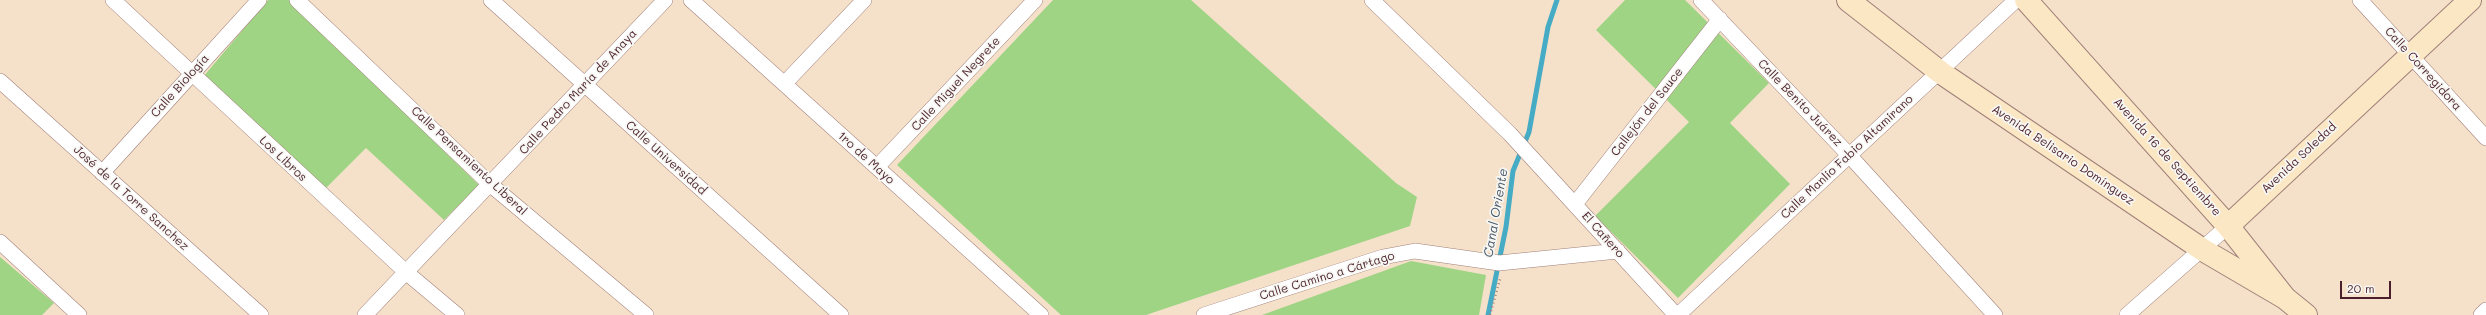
<!DOCTYPE html>
<html>
<head>
<meta charset="utf-8">
<style>
	body { margin:0 }
	#map { position:relative; width:2486px; height:315px; overflow:hidden; background:#f5e1ca; font-family:Mali,sans-serif }
	canvas { display:block }
	.scale { position:absolute; left:2340px; top:281px; width:51px; height:18px; box-sizing:border-box; border:2px solid #4a1f2b; border-top:0; padding-left:5px; font-size:12px; line-height:14px; white-space:nowrap; color:#4a1f2b; -webkit-text-stroke:3px #f6f6f2; paint-order:stroke }
</style>
</head>
<body>
<div id="map">
<canvas width="2486" height="315"></canvas>
<div class="scale">20 m</div>
</div>
<script>
const c = document.querySelector('canvas').getContext('2d');
c.lineJoin = 'round';
function fillPath(path, color) {
  c.fillStyle = color;
  c.fill(path, 'evenodd');
}
function poly(rows) {
  const path = new Path2D();
  for (const r of rows) {
    path.moveTo(r[0], r[1]);
    for (let i = 2; i < r.length; i += 2) path.lineTo(r[i], r[i + 1]);
  }
  return path;
}
function stroke(path, color, width, dash) {
  c.strokeStyle = color;
  c.lineWidth = width;
  c.lineCap = dash ? 'butt' : 'round';
  c.setLineDash(dash || []);
  c.stroke(path);
}
function write(font, color, halo, rows, align = 'center') {
  c.font = font + ' Mali,sans-serif';
  c.lineWidth = 3.5;
  c.setLineDash([]);
  c.textBaseline = 'middle';
  c.strokeStyle = halo;
  c.fillStyle = color;
  for (const [text, x, y, turn = 0] of rows) {
    c.save();
    c.translate(x, y);
    c.rotate((+turn || 0) * Math.PI / 180);
    c.textAlign = isNaN(turn) ? turn : align;
    if (halo) c.strokeText(text, 0, 0);
    c.fillText(text, 0, 0);
    c.restore();
  }
}
const green = poly([
	[268,0,289,0,479,185,444,220,366,148,326,188,203,77],
	[1053,0,1191,0,1396,183,1417,197,1410,226,1146,315,1061,315,897,165],
	[1625,0,1685,0,1769,83,1730,123,1790,184,1678,298,1595,216,1689,122,1596,30],
	[0,257,54,303,42,315,0,315],
	[1411,261,1486,275,1479,315,1262,315]
]);
const stream = poly([
	[1488,315,1506,227,1513,171,1529,132,1548,27,1557,0]
]);
const path = poly([
	[1490,315,1500,279]
]);
const street = poly([
	[113,0,407,273,457,315],
	[297,0,491,185,646,315],
	[491,0,841,315],
	[691,0,1041,315],
	[1372,0,1510,134,1676,315],
	[1701,0,1849,155,1995,315],
	[2360,0,2486,138],
	[0,81,261,315],
	[785,83,864,0],
	[877,167,1035,0],
	[102,173,259,0],
	[1575,204,1720,19],
	[0,242,79,315],
	[365,315,665,0],
	[1204,315,1383,257,1415,251,1499,263,1618,251],
	[1678,315,2016,0],
	[2127,315,2228,226],
	[2481,315,2486,310]
]);
const secondary = poly([
	[1848,0,1940,72,2203,250,2285,298],
	[2026,0,2228,226,2285,298,2306,315],
	[2228,226,2470,0]
]);
const streetNames = [
	["Calle Corregidora",2423,69,48],
	["Calle Miguel Negrete",956,84,-47],
	["Calle Biología",180,86,-48],
	["Calle Pedro María de Anaya",578,92,-47],
	["Calle Benito Juárez",1800,103,46],
	["Callejón del Sauce",1647,112,-52],
	["Avenida Belisario Domínguez",2063,155,34],
	["Calle Manlio Fabio Altamirano",1847,157,-43],
	["Avenida 16 de Septiembre",2167,157,48],
	["Calle Universidad",666,158,42],
	["1ro de Mayo",866,158,42],
	["Avenida Soledad",2299,158,-43],
	["Los Libros",283,159,43],
	["Calle Pensamiento Liberal",469,161,43],
	["José de la Torre Sanchez",131,198,42],
	["El Cañero",1603,235,48],
	["Calle Camino a Cártago",1327,276,-17]
];
const waterNames = [
	["Canal Oriente",1496,213,-80]
];
fillPath(green, '#a0d485');
stroke(stream, '#46abc5', 5);
stroke(street, '#a0807a', 16);
stroke(secondary, '#a0807a', 24);
stroke(path, '#a0807a', 2.5, [1, 3]);
stroke(street, '#fff', 15);
stroke(secondary, '#fbe7c3', 22);
write('12px', '#4a1f2b', '#f6f6f2', streetNames);
write('italic 13px', '#485769', '#f6f6f2', waterNames);
</script>
</body>
</html>
